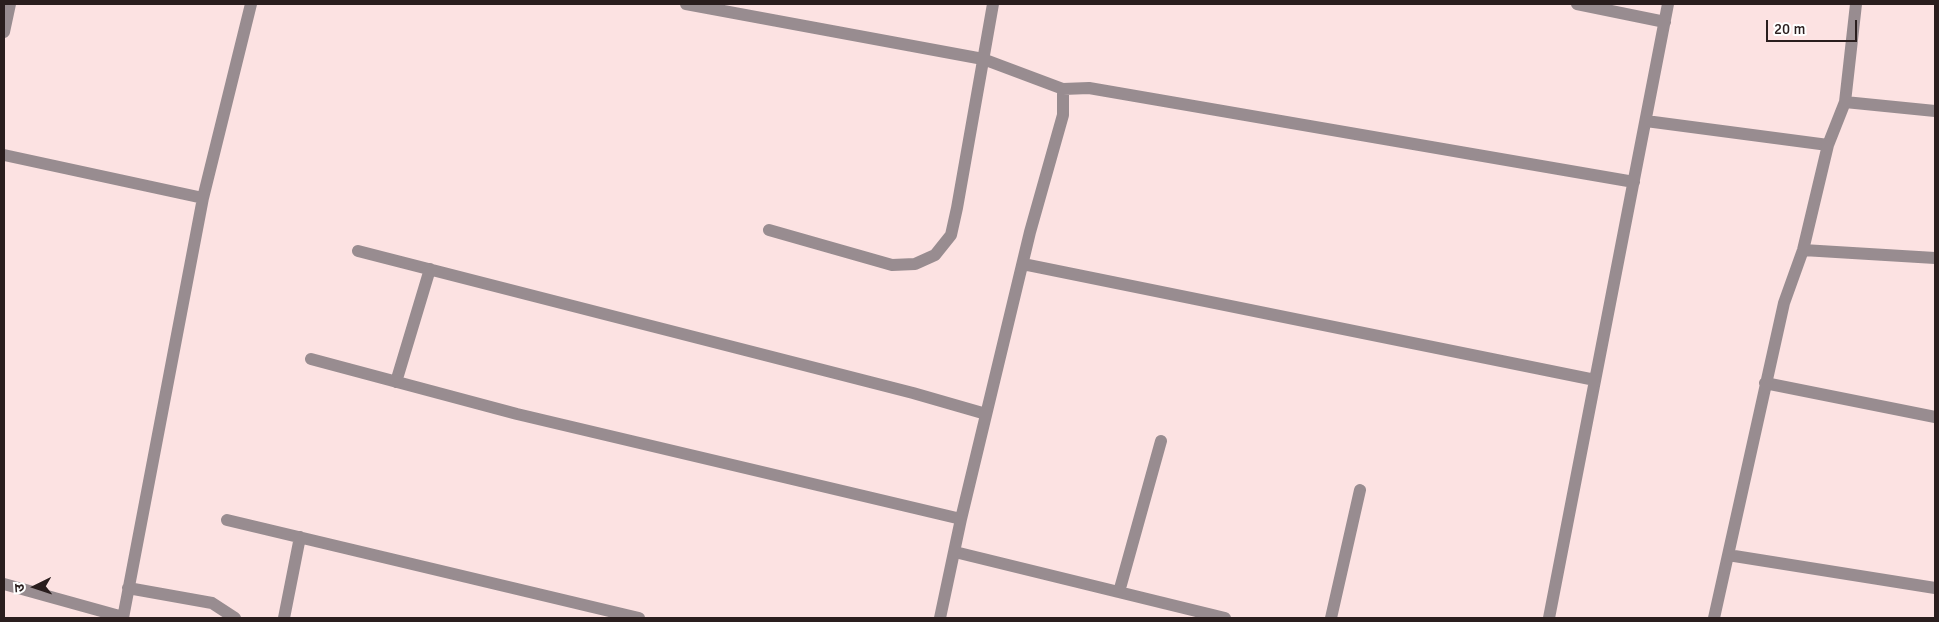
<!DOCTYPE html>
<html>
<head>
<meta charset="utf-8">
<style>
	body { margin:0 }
	#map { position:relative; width:1939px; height:622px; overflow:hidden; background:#fce2e2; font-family:Signika,"Noto Sans Devanagari",sans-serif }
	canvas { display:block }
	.frame { position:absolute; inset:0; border:5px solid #2a1e1e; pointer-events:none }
	.north { position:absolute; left:10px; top:562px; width:50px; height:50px; -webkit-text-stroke:4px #fff; paint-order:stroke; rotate:266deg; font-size:14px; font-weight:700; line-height:20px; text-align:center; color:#2a1e1e }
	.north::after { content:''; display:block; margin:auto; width:18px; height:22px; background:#2a1e1e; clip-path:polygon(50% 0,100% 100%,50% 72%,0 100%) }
	.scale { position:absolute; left:1766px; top:20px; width:91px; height:22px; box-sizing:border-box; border:2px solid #2a1e1e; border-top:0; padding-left:6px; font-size:15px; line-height:18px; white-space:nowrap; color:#2a1e1e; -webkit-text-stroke:4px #fff; paint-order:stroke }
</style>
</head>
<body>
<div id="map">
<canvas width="1939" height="622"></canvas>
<div class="frame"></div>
<div class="north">उ</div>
<div class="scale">20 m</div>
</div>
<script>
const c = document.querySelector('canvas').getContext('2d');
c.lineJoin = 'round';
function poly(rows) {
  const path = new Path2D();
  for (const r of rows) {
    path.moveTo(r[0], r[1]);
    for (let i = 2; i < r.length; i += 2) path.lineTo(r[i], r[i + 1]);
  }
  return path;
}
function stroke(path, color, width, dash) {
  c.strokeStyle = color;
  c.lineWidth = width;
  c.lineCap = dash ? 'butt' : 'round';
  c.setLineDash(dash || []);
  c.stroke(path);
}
const minor = poly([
	[686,4,983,59,1063,89,1063,115,1030,232,961,519,940,618],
	[1577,4,1665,22],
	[4,32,10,4],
	[1063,89,1089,88,1634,182],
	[1845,102,1935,111],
	[1646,121,1828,145],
	[4,155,203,198],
	[769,230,892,265,915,264,935,255,951,235,957,208,993,4],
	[1803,250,1935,258],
	[358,251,913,393,986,414],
	[1023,264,1595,380],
	[311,359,517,414,961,519],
	[396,382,430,269],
	[1765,383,1935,417],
	[227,520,639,618],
	[955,552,1225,618],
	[1728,555,1935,588],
	[4,584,123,617],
	[128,588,212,603,235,618],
	[1119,592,1161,441],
	[123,618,203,198,251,4],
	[284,618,300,537],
	[1331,618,1360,490],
	[1549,618,1668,4],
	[1714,618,1784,303,1803,250,1828,145,1845,102,1856,4]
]);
stroke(minor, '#988c90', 12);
</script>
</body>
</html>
